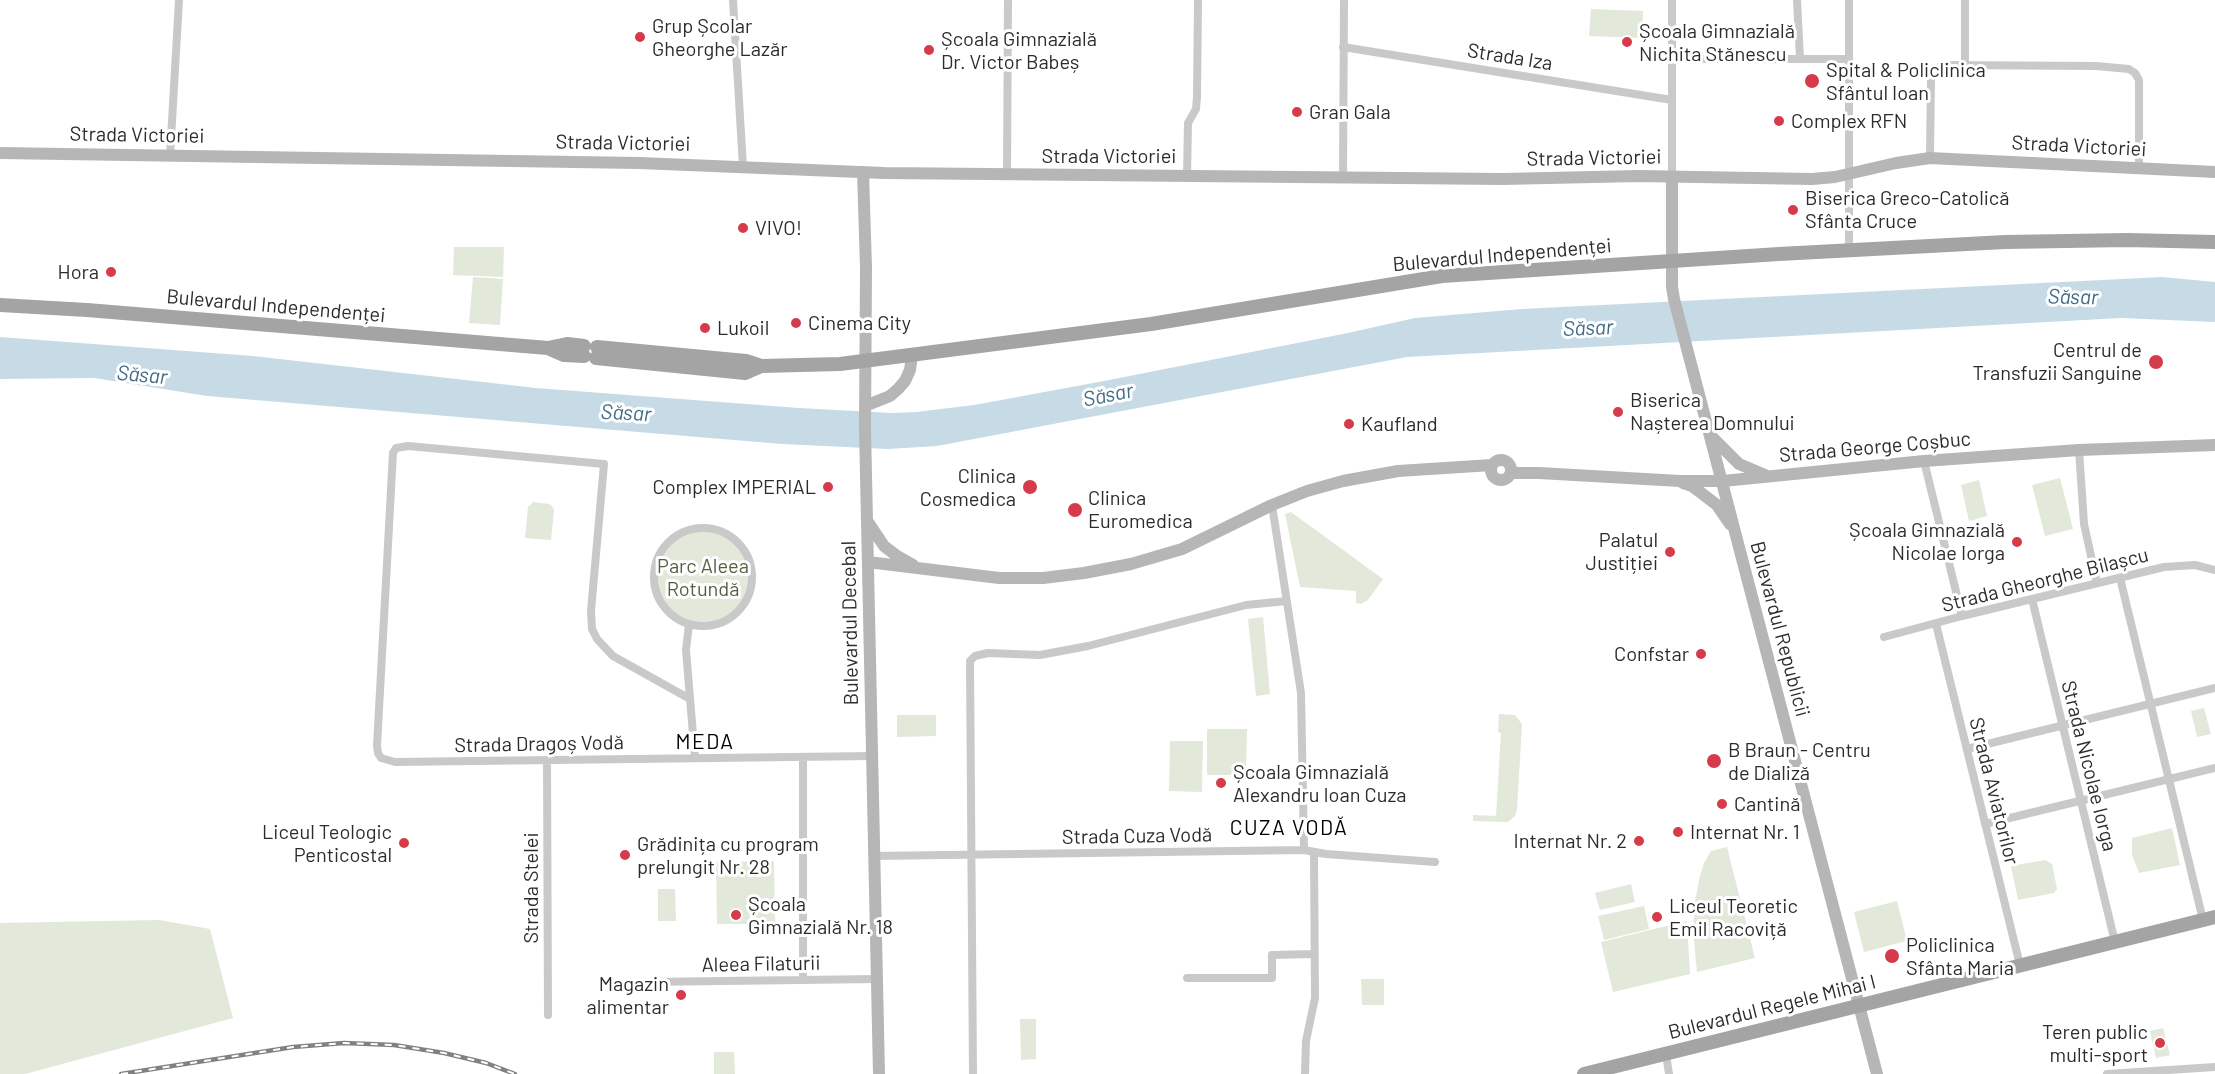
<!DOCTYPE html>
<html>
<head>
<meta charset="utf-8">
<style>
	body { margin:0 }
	canvas { display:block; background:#fff }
</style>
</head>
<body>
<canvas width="2215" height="1074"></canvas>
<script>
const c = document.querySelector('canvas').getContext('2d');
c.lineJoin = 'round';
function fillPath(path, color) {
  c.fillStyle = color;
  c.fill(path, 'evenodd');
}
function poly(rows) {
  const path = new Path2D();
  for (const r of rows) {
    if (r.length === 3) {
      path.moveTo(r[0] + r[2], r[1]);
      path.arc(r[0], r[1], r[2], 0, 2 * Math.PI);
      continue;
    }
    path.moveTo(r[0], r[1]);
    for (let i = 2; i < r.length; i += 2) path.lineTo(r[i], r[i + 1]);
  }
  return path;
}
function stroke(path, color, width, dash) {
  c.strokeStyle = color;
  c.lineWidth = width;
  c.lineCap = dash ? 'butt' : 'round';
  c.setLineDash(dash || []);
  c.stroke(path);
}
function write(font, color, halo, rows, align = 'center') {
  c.font = font + ' Barlow,sans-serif';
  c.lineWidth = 6;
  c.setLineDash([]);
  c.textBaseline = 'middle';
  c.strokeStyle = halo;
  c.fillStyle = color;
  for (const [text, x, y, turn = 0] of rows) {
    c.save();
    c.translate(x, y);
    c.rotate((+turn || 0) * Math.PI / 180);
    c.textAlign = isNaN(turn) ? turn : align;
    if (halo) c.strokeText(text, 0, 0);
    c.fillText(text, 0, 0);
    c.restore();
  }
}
const green = poly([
	[1591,9,1643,11,1642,38,1589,36],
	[454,247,504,247,503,277,453,275],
	[473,277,503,279,500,325,469,323],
	[2060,478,2073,529,2045,536,2032,485],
	[1979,480,1987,516,1969,521,1961,485],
	[533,502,549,504,552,506,554,510,551,540,525,538,528,507],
	[1291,512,1383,579,1368,600,1361,604,1356,603,1356,591,1300,587,1285,514],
	[703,577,46],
	[1263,617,1270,694,1256,696,1248,619],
	[2204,708,2211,734,2197,737,2191,711],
	[1499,714,1515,715,1522,724,1517,810,1515,816,1508,822,1473,821,1473,815,1496,816,1501,733,1498,732],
	[897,715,936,715,936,736,897,737],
	[1207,729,1247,729,1246,775,1207,775],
	[1170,741,1203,741,1202,792,1169,791],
	[2172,828,2180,865,2139,873,2132,855,2132,838],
	[1727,847,1755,958,1697,972,1693,930,1695,901,1700,876,1704,863,1711,851],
	[2045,860,2052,864,2057,889,2054,893,2018,900,2011,866],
	[774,861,775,924,717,924,716,862],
	[1631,884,1635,902,1600,910,1595,893],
	[658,889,675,889,676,921,658,921],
	[1897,901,1907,941,1864,952,1854,912],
	[1644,906,1649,929,1604,940,1598,916],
	[159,920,210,929,233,1018,25,1074,0,1074,0,923],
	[1687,921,1690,974,1613,992,1601,942],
	[1361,979,1384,979,1384,1005,1362,1005],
	[1020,1019,1036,1019,1036,1059,1021,1060],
	[2163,1028,2170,1055,2156,1058,2150,1031],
	[714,1052,734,1052,735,1074,714,1074]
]);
const water = poly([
	[2162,277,2215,282,2215,322,2121,318,1407,357,937,446,888,449,782,444,207,396,94,378,0,379,0,337,253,356,536,388,799,408,892,413,916,412,974,405,1104,381,1348,333,1415,318,1522,309]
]);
const street = poly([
	[733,0,743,167],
	[1797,0,1800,59],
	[1343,47,1672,100],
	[1672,59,1849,59],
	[1965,65,1965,0],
	[170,156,179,0],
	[1930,158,1931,77,1935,70,1943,65,2096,66,2129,69,2135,73,2139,80,2139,168],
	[1007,174,1008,0],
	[1187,176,1188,123,1196,109,1197,97,1198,0],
	[1343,177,1344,0],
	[1672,177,1672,0],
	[1849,250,1849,0],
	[2079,450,2084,524,2097,583],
	[1924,461,1962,616],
	[1272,505,1301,693,1304,850],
	[703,577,49],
	[2120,578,2203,920],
	[2032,599,2115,942],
	[689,624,686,650,695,758],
	[1936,624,2020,965],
	[1884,637,1962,616,2164,567,2195,565,2215,570],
	[690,699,613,656,597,639,592,629,591,611,604,464,408,446,396,448,393,453,377,746,378,753,381,758,395,762,872,756],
	[1967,749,2215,688],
	[803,757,803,980],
	[547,760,548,1015],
	[1985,824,2215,768],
	[874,856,1304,850,1326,854,1435,862],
	[1187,978,1272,978,1272,955,1314,954],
	[646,982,877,979],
	[1666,1054,1669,1074],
	[973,1074,970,661,975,656,988,653,1040,655,1088,646,1246,605,1287,601],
	[1305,1074,1306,1041,1315,998,1314,852],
	[2107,1074,2215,1067]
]);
const secondary = poly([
	[0,153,639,163,884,173,1502,179,1639,176,1812,179,1835,177,1896,163,1930,158,2215,172],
	[863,172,866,268,865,429,879,1074],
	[1672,177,1672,287,1674,299,1877,1074],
	[865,406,890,396,898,389,905,381,910,370,912,355],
	[1712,437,1739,464,1765,475],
	[1501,470,10],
	[1511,473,1539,473,1680,481,1723,481,1924,461,2079,450,2215,445],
	[1683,483,1692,486,1717,505,1730,524],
	[868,522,884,546,897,556,913,565],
	[868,562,999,578,1043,578,1084,573,1131,564,1182,549,1272,505,1307,491,1343,481,1398,471,1492,465]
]);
const primary = poly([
	[0,305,87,310,548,348,567,344,584,346],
	[597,347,746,361,761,366,840,364,1151,324,1442,276,1779,254,2005,242,2127,240,2215,242],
	[548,348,564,355,584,356],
	[596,358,745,373,761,366],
	[1584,1074,2215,917]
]);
const rail = poly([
	[121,1074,293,1047,344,1043,394,1045,444,1053,486,1063,515,1074]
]);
const markers = [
	[640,37,6,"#d53b4a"],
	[1627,42,6,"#d53b4a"],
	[929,50,6,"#d53b4a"],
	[1812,81,8,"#d53b4a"],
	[1297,112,6,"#d53b4a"],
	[1779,121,6,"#d53b4a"],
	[1793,210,6,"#d53b4a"],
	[743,228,6,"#d53b4a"],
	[111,272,6,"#d53b4a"],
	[796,323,6,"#d53b4a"],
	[705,328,6,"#d53b4a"],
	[2156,362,8,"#d53b4a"],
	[1618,412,6,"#d53b4a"],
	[1349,424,6,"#d53b4a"],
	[828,487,6,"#d53b4a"],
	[1030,487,8,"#d53b4a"],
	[1075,510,8,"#d53b4a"],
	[2017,542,6,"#d53b4a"],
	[1670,552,6,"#d53b4a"],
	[1701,654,6,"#d53b4a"],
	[1714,761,8,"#d53b4a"],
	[1221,783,6,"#d53b4a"],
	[1722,804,6,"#d53b4a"],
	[1678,832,6,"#d53b4a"],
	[1639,841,6,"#d53b4a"],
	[404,843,6,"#d53b4a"],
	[625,855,6,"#d53b4a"],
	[736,915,6,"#d53b4a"],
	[1657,917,6,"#d53b4a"],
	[1892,956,8,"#d53b4a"],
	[681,995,6,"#d53b4a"],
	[2160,1043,6,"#d53b4a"]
];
const poiNames = [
	["Grup Școlar",652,26],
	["Gheorghe Lazăr",652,49],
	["Școala Gimnazială",1639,31],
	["Nichita Stănescu",1639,54],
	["Școala Gimnazială",941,39],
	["Dr. Victor Babeș",941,62],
	["Spital & Policlinica",1826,70],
	["Sfântul Ioan",1826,93],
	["Gran Gala",1309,112],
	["Complex RFN",1791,121],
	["Biserica Greco-Catolică",1805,198],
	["Sfânta Cruce",1805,221],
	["VIVO!",755,228],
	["Hora",99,272,"right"],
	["Cinema City",808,323],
	["Lukoil",717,328],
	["Centrul de",2142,350,"right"],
	["Transfuzii Sanguine",2142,373,"right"],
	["Biserica",1630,400],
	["Nașterea Domnului",1630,423],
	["Kaufland",1361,424],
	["Clinica",1016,476,"right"],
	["Cosmedica",1016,499,"right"],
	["Complex IMPERIAL",816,487,"right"],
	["Clinica",1088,498],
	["Euromedica",1088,521],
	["Școala Gimnazială",2005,530,"right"],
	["Nicolae Iorga",2005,553,"right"],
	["Palatul",1658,540,"right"],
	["Justiției",1658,563,"right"],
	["Confstar",1689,654,"right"],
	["B Braun - Centru",1728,750],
	["de Dializă",1728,773],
	["Școala Gimnazială",1233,772],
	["Alexandru Ioan Cuza",1233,795],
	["Cantină",1734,804],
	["Liceul Teologic",392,832,"right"],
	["Penticostal",392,855,"right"],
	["Internat Nr. 1",1690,832],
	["Internat Nr. 2",1627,841,"right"],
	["Grădinița cu program",637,844],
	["prelungit Nr. 28",637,867],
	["Școala",748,904],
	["Gimnazială Nr. 18",748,927],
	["Liceul Teoretic",1669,906],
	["Emil Racoviță",1669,929],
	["Policlinica",1906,945],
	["Sfânta Maria",1906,968],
	["Magazin",669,984,"right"],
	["alimentar",669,1007,"right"],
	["Teren public",2148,1032,"right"],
	["multi-sport",2148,1055,"right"]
];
const streetNames = [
	["Strada Iza",1510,57,9],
	["Strada Victoriei",137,135,1],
	["Strada Victoriei",623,143,1],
	["Strada Victoriei",2079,146,3],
	["Strada Victoriei",1109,156],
	["Strada Victoriei",1594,158,-1],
	["Bulevardul Independenței",1502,255,-5],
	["Bulevardul Independenței",276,306,5],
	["Strada George Coșbuc",1875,447,-5],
	["Strada Gheorghe Bilașcu",2045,580,-14],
	["Bulevardul Decebal",850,623,-91],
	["Bulevardul Republicii",1780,629,75],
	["Strada Dragoș Vodă",539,744,-1],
	["Strada Nicolae Iorga",2089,766,76],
	["Strada Aviatorilor",1994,791,76],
	["Strada Cuza Vodă",1137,836,-1],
	["Strada Stelei",531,888,-90],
	["Aleea Filaturii",761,964,-1],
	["Bulevardul Regele Mihai I",1772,1007,-14]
];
const parkNames = [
	["Parc Aleea",703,566],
	["Rotundă",703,589]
];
const waterNames = [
	["Săsar",2073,297,1],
	["Săsar",1588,328,-2],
	["Săsar",142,375,5],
	["Săsar",1108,395,-11],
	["Săsar",626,413,3]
];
const neighbourhoodNames = [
	["MEDA",705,742],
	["CUZA VODĂ",1289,828]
];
fillPath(green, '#e2e8da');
fillPath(water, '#c7dbe7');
stroke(street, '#c9c9c9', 8);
stroke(secondary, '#b6b6b6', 12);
stroke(primary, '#a4a4a4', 14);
stroke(rail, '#818181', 4.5);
stroke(rail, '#fff', 2, [7]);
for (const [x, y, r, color] of markers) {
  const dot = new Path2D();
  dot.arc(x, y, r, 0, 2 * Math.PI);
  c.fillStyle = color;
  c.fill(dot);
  stroke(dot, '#fff', 2);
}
write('20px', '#2c2c2c', '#fff', poiNames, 'left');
write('20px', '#2c2c2c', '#fff', streetNames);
write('20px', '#50633d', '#fff', parkNames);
write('italic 21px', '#416d86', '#fff', waterNames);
c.letterSpacing = '1.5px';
write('21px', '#000', '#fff', neighbourhoodNames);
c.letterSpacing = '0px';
</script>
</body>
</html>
